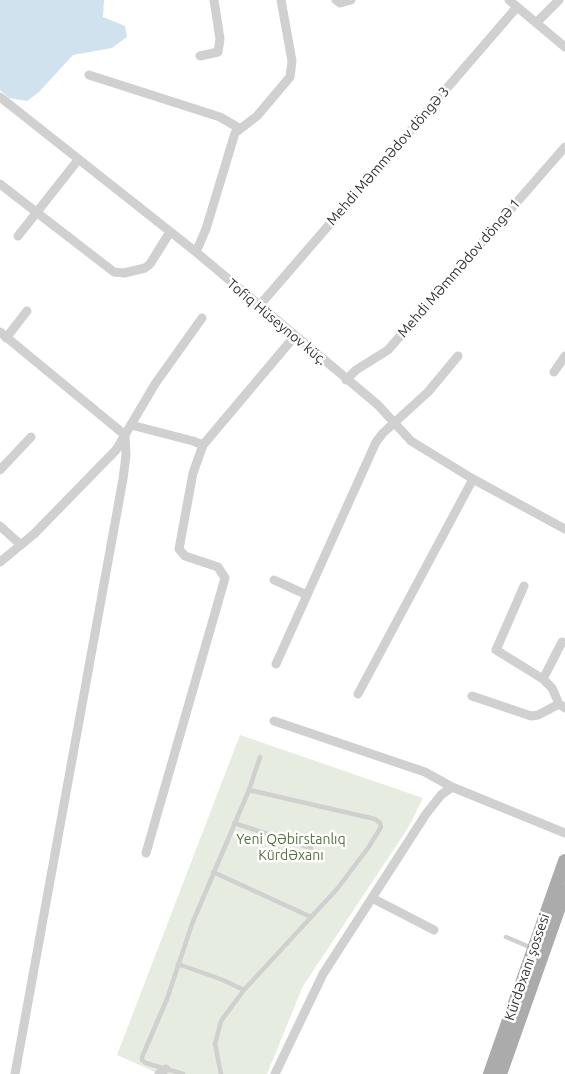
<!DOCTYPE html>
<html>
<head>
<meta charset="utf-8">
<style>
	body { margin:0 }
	canvas { display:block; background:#fff }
</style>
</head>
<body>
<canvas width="565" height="1074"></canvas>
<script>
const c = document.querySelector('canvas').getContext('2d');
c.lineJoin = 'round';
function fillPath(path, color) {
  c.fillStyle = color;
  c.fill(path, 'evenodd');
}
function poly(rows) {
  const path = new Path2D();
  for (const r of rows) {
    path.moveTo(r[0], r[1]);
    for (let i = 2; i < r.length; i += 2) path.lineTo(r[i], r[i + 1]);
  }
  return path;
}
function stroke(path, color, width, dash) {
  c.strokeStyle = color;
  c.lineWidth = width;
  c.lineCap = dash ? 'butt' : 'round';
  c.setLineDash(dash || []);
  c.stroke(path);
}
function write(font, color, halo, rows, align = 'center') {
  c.font = font + ' Ubuntu,sans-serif';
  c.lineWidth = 5;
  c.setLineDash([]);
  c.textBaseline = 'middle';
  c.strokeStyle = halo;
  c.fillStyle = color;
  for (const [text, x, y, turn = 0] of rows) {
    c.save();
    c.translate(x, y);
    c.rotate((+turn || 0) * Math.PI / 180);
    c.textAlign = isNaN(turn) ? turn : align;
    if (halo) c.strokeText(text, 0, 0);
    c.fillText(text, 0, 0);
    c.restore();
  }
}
const green = poly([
	[240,735,423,798,408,828,303,986,267,1074,160,1074,117,1055]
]);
const water = poly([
	[0,0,104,0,103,17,125,26,127,37,112,48,73,55,39,92,27,101,9,98,0,90]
]);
const lane = poly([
	[234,823,311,848],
	[213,872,311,917],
	[506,937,532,948],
	[178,964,223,980,244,990],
	[183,1074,146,1063,142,1060,142,1057,167,999,192,924,249,790,260,757],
	[221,1074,215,1044,221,1021,244,990,337,889,368,848,381,827,380,823,375,819,249,790]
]);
const street = poly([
	[336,0,340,3,351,0],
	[509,0,565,47],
	[536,23,559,0],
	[200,56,218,52,220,39,214,0],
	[89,75,220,117,239,128],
	[0,97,196,252,378,405,411,441,473,479,565,529],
	[0,184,114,272,124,273,145,268,150,264,170,232],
	[18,236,78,160],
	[196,252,206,229,235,133,257,116,290,77,292,61,281,0],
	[259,306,517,7],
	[0,332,125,435,126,455,123,479,15,1074],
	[6,338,27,311],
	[554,372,565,356],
	[346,380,356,370,388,350,565,147],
	[131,425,193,441,203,445],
	[0,470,31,437],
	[0,526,21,545],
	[0,562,34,534,116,450,155,384,202,318],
	[274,580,307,595],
	[524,586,496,650,543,679,552,688,559,704,565,708],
	[276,664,376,442,383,433,428,392,458,356],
	[543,679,562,642],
	[358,694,473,479],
	[472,696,531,716,538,715,559,704],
	[274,721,425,772,452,787],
	[146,853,225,578,218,567,185,556,179,549,193,473,203,445,294,337],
	[372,898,434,930],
	[159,1074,166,1069],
	[275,1074,323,974,426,814,441,795,452,787,565,833]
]);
const primary = poly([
	[490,1074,565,861],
	[500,1074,565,890]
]);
const streetNames = [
	["Mehdi Məmmədov döngə 3",388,156,-49],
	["Mehdi Məmmədov döngə 1",459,268,-49],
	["Tofiq Hüseynov küç.",277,322,40],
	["Kürdəxanı şossesi",527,967,-71]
];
const parkNames = [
	["Yeni Qəbirstanlıq",291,839],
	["Kürdəxanı",291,855]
];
fillPath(green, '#e6ecdf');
fillPath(water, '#cfe2ee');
stroke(lane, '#d0d0d0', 4.5);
stroke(street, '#d0d0d0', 9);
stroke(primary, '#ababab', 14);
write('14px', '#333', '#fff', streetNames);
write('14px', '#56703f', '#fff', parkNames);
</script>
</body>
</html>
